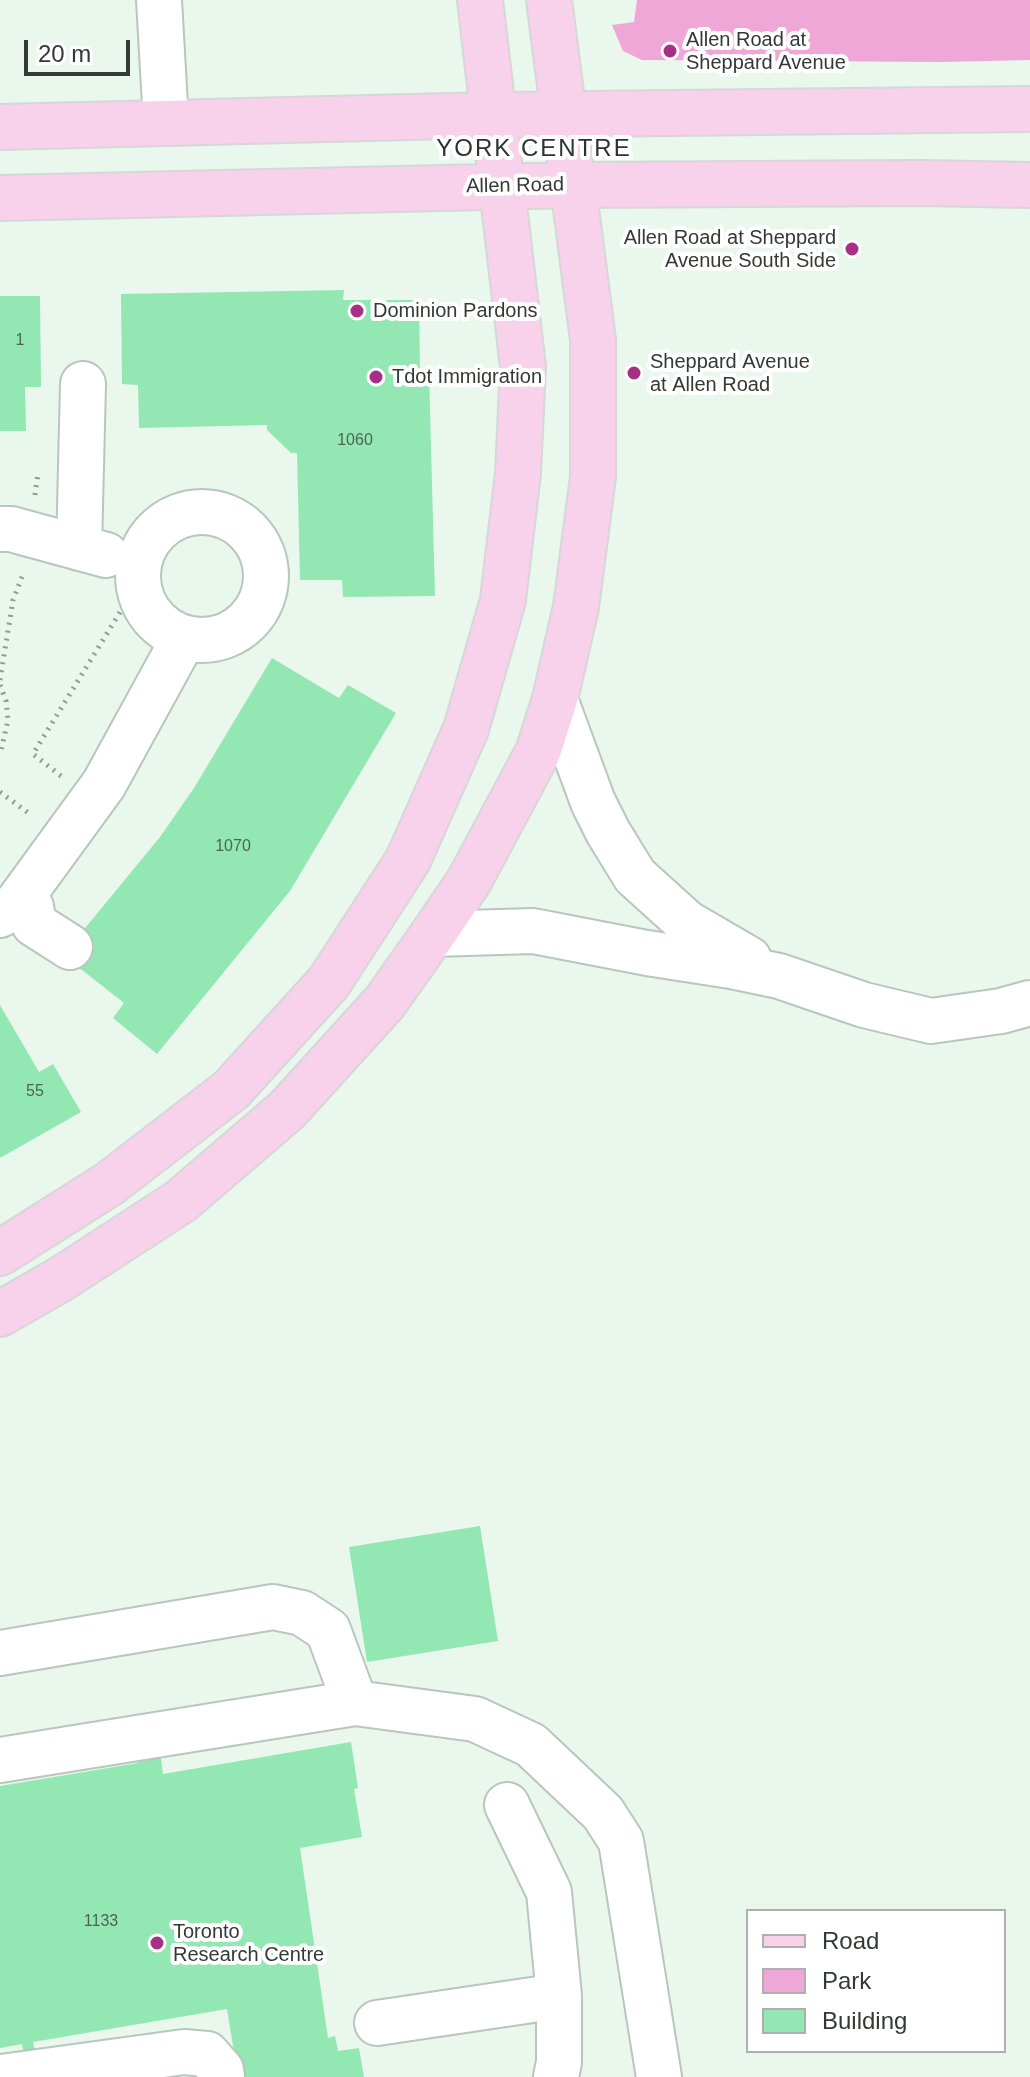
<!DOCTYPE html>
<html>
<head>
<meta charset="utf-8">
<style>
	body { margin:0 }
	#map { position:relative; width:1030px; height:2077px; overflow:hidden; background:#e9f7ed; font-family:Helvetica,sans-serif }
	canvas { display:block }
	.legend { position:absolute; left:746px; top:1909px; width:260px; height:144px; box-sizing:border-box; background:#fff; border:2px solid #aeb0ae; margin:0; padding:10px 14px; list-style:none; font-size:24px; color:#343935 }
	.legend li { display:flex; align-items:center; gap:16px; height:40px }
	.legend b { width:40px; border:2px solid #aeb0ae }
	.scale { position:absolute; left:24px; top:40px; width:106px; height:36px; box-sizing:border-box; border:4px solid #343935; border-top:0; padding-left:10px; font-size:24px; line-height:28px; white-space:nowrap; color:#343935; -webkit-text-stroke:6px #fff; paint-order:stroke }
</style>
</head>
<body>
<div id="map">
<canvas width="1030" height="2077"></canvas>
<ul class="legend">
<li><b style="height:10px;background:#f8d1eb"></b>Road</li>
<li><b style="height:22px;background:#eea7d6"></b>Park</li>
<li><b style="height:22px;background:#93e7b2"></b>Building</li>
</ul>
<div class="scale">20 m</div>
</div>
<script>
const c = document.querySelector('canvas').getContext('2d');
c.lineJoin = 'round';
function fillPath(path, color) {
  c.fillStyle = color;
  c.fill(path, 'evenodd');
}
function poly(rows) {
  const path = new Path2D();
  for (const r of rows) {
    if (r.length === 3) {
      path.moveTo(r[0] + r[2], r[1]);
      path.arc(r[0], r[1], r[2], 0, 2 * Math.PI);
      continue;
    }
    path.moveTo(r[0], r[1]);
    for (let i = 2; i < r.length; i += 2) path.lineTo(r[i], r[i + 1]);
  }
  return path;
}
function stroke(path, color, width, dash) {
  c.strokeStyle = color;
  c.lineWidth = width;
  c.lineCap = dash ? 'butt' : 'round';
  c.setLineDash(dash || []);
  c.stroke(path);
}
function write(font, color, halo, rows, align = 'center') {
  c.font = font + ' Helvetica,sans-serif';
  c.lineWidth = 8;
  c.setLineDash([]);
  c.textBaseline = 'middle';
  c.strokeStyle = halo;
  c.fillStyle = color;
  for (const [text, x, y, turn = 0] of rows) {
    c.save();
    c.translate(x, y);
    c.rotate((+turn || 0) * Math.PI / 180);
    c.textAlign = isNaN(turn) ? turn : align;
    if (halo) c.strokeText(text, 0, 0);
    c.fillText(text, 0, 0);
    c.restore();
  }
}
const green = poly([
	[637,0,1030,0,1030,60,940,62,642,60,623,51,612,25,634,22]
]);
const building = poly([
	[344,290,343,300,419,300,420,372,429,372,435,596,343,597,342,580,300,580,297,453,291,453,267,430,267,425,139,428,138,385,122,384,121,294],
	[0,296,40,296,41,387,25,387,26,431,0,431],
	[272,658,339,698,348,685,396,713,290,891,157,1054,113,1018,124,1003,63,955,160,837,194,788],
	[0,1005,39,1072,53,1064,81,1112,0,1158],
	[480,1526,498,1641,367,1662,349,1547],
	[351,1742,358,1788,354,1789,362,1837,300,1848,328,2038,335,2036,338,2051,359,2048,364,2077,238,2077,227,2009,33,2042,40,2077,28,2077,22,2044,0,2048,0,1786,138,1763,136,1747,159,1743,163,1774]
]);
const path = poly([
	[35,495,38,473],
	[0,680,13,600,24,572],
	[0,685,6,701,8,720,0,755],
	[61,776,33,754,122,609],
	[0,792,31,815]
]);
const minor = poly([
	[159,0,166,123],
	[202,576,64],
	[0,529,11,529,106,555],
	[79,548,83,384],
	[555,699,593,802,608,832,635,876,687,923,749,959],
	[21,898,31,907,34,924,70,947],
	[0,915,15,906,104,784,184,638],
	[433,934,533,931,647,953,731,966,779,976,864,1005,931,1021,1001,1011,1030,1003],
	[0,1653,273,1607,302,1613,328,1630,355,1703],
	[0,1760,355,1703,475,1719,531,1745,603,1813,621,1841,659,2077],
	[507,1805,549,1892,559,1996,559,2062,556,2077],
	[377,2023,559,1996],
	[1,2077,184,2052,207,2054,221,2070,222,2077]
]);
const major = poly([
	[0,127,493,115,1030,109],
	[0,198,575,185,920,183,1030,185],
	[0,1253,109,1184,231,1090,329,982,408,860,466,729,503,600,518,473,523,367,480,0],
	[0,1314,61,1279,181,1201,287,1110,385,1002,433,934,469,881,538,752,555,699,576,607,593,477,593,340,549,0]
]);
const markers = [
	[670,51,8,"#a63088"],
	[852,249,8,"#a63088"],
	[357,311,8,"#a63088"],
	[634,373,8,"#a63088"],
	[376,377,8,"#a63088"],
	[157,1943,8,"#a63088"]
];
const numberNames = [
	["1",20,341],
	["1060",355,441],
	["1070",233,847],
	["55",35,1092],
	["1133",101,1922]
];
const poiNames = [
	["Allen Road at",686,40],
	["Sheppard Avenue",686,63],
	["Allen Road at Sheppard",836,238,"right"],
	["Avenue South Side",836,261,"right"],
	["Dominion Pardons",373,311],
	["Sheppard Avenue",650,362],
	["at Allen Road",650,385],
	["Tdot Immigration",392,377],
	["Toronto",173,1932],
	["Research Centre",173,1955]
];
const streetNames = [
	["Allen Road",515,186,-1]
];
const quarterNames = [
	["YORK CENTRE",534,149]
];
fillPath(green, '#eea7d6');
fillPath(building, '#93e7b2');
stroke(minor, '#b8c6bd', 48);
stroke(major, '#d6d7d7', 48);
stroke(path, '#929b94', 5, [2, 6]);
stroke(minor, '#fff', 44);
stroke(major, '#f8d1eb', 44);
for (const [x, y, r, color] of markers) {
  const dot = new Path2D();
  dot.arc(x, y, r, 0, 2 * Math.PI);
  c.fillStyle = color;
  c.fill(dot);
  stroke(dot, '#fff', 3);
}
write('16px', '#4c6454', null, numberNames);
write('20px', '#343935', '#fff', poiNames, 'left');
write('20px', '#343935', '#fff', streetNames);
c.letterSpacing = '2px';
write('24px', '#2a352e', '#fff', quarterNames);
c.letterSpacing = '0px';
</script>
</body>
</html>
